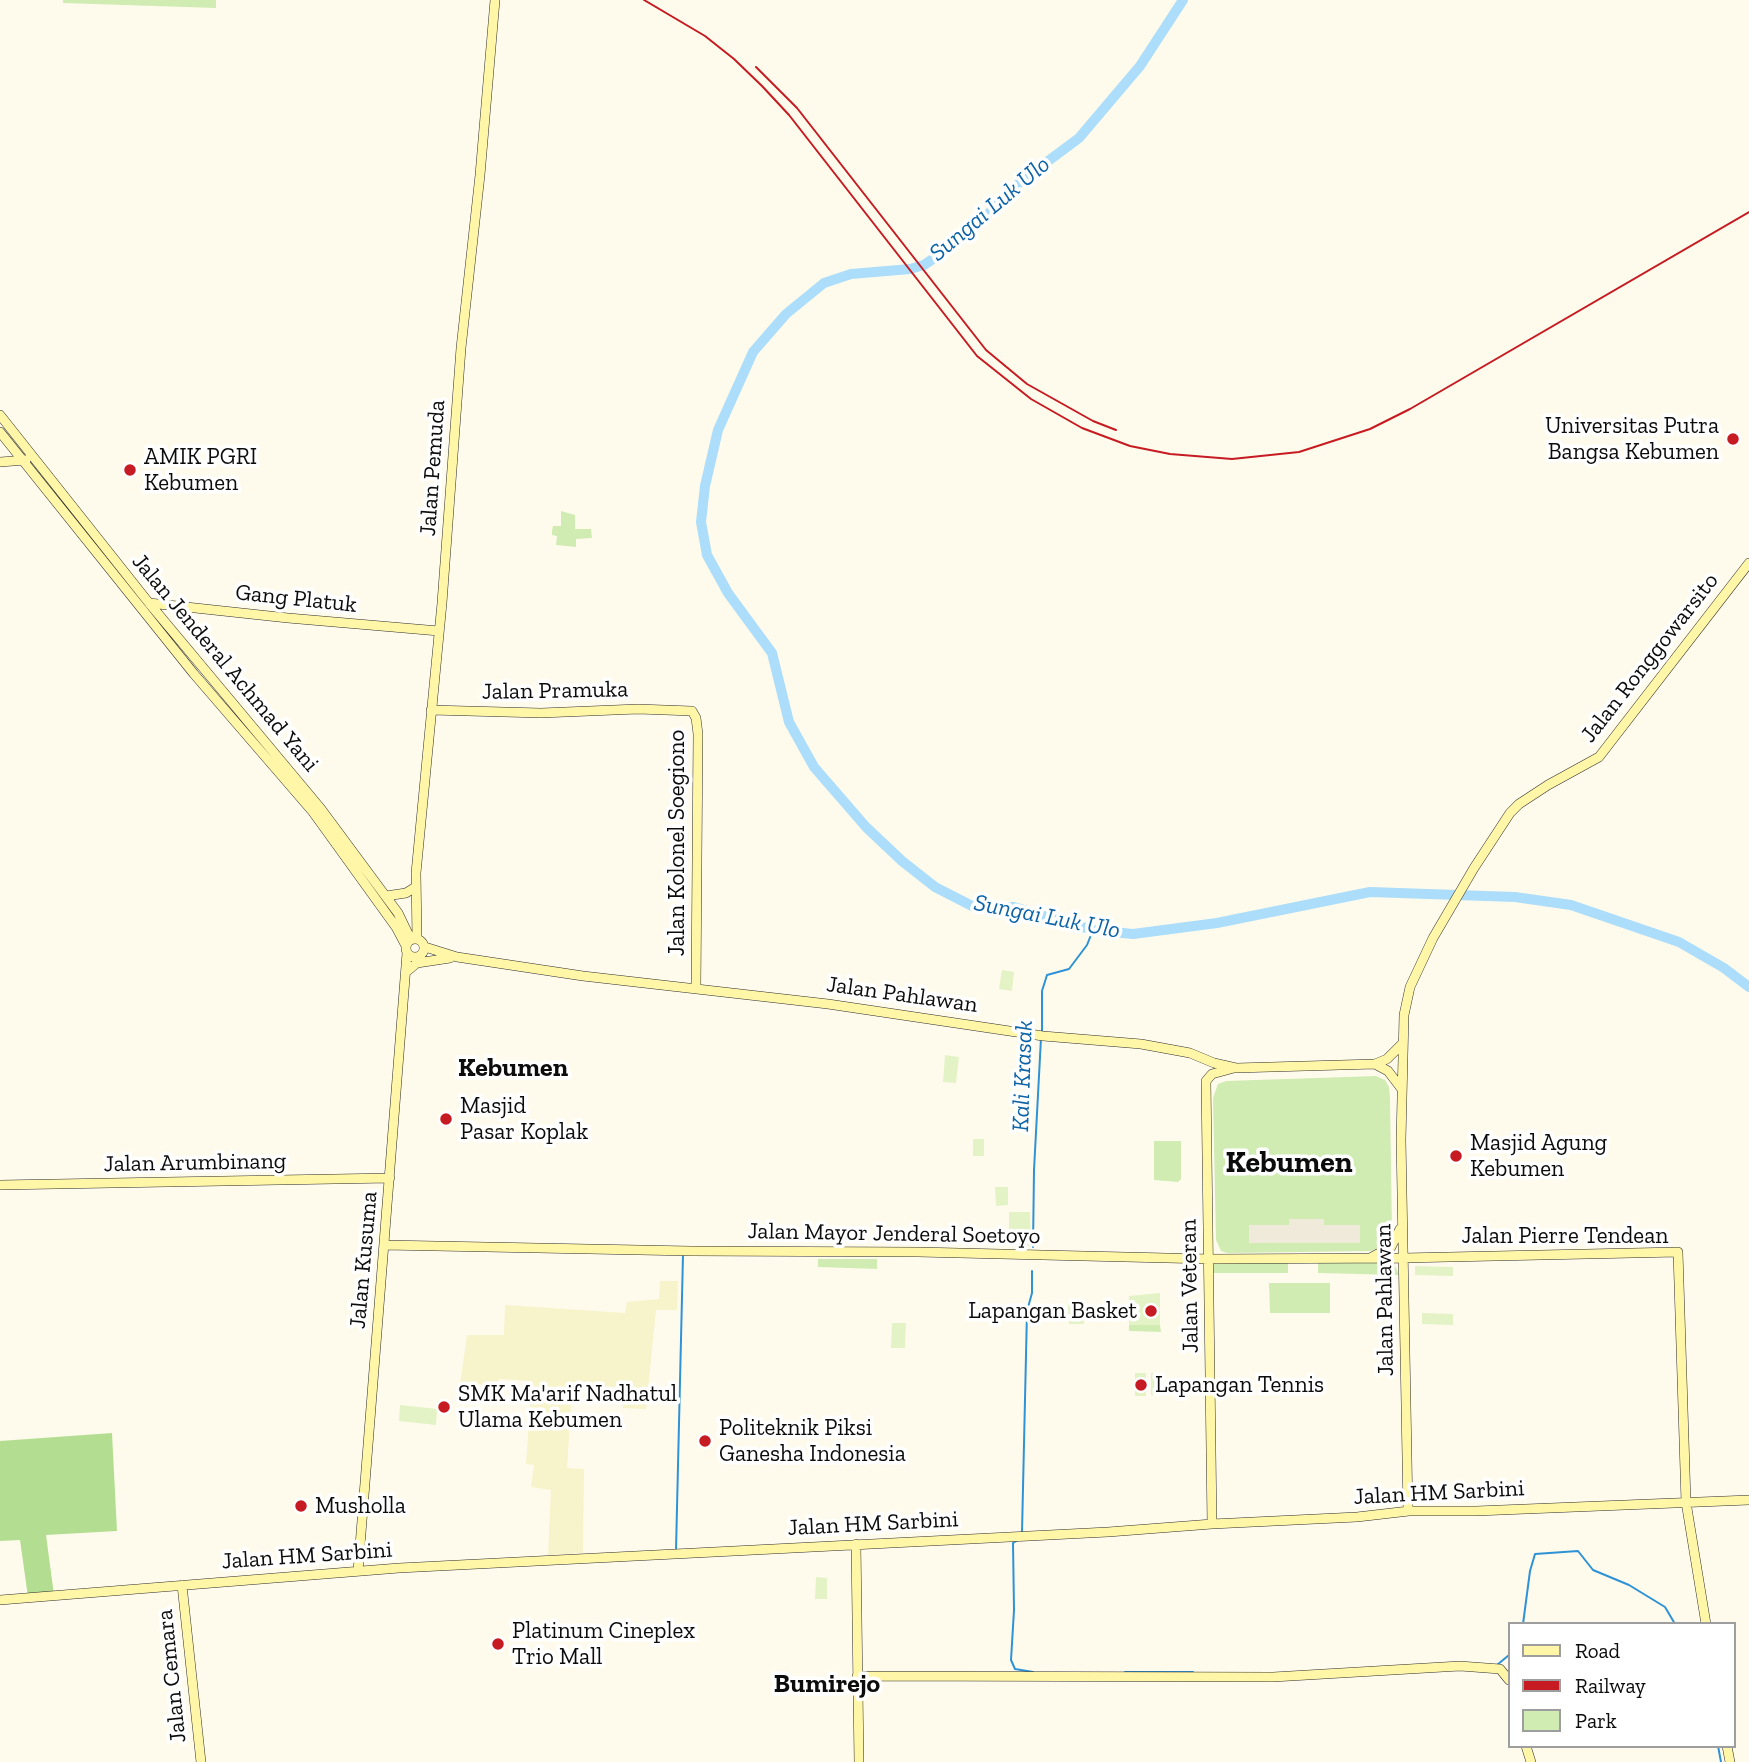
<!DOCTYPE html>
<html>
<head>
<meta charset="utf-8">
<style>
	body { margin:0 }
	#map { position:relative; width:1749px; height:1762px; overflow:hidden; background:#fffbec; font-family:"Zilla Slab",serif }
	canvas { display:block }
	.legend { position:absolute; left:1508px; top:1622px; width:228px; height:126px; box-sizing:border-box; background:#fff; border:2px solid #9e9e9e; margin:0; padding:9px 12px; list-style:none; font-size:21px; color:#0c0c0c }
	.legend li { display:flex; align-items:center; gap:14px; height:35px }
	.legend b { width:35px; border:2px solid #9e9e9e }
</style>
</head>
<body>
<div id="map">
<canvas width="1749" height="1762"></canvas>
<ul class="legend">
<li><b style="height:9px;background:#fff6a7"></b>Road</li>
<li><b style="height:9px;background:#c61b22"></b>Railway</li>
<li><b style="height:19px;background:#d0ecb3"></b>Park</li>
</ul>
</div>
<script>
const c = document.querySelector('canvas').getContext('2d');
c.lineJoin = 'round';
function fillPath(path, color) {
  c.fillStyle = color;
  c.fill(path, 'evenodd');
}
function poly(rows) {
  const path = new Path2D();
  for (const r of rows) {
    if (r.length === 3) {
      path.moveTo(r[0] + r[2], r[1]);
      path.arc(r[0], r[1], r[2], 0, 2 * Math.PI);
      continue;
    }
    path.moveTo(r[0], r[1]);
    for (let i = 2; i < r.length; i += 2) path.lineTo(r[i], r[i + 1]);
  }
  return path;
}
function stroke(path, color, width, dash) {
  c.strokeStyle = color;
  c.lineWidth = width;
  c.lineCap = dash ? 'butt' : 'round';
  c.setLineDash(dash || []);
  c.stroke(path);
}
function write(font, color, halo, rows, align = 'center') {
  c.font = font + ' "Zilla Slab",serif';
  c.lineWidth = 7;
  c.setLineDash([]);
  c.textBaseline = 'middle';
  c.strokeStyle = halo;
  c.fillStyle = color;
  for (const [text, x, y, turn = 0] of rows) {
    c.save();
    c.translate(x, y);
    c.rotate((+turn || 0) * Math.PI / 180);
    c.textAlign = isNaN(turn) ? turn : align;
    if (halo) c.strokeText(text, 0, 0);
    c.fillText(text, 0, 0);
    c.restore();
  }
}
const farmland = poly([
	[660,1281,678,1281,677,1310,656,1310,646,1409,623,1408,620,1387,572,1389,567,1468,584,1469,583,1553,548,1555,551,1490,531,1487,534,1465,526,1464,532,1381,499,1379,497,1385,460,1384,467,1335,504,1335,505,1305,625,1313,627,1302,659,1299]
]);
const green = poly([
	[63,0,216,0,216,8,63,3],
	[561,511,575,515,575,529,591,529,592,538,576,539,576,547,556,545,557,536,552,535,552,531,553,526,561,526],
	[1376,1076,1385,1080,1389,1087,1390,1097,1392,1232,1387,1245,1371,1251,1227,1253,1221,1251,1216,1240,1213,1098,1218,1084,1226,1081],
	[1154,1141,1181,1141,1181,1179,1178,1182,1154,1180],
	[1392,1258,1399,1275,1318,1273,1318,1259],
	[818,1259,877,1259,877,1269,818,1267],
	[1288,1259,1288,1273,1207,1273,1207,1262],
	[1269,1283,1330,1283,1330,1313,1270,1313],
	[1129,1325,1160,1325,1161,1332,1129,1331]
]);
const forest = poly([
	[112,1433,117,1531,46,1535,54,1595,28,1597,20,1540,0,1541,0,1441]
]);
const pitch = poly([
	[1002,970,1014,972,1012,991,999,989],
	[945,1055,959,1057,956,1083,943,1082],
	[973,1139,984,1139,984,1156,973,1156],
	[995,1187,1008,1187,1008,1205,996,1206],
	[1009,1212,1030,1212,1031,1246,1009,1245],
	[1415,1266,1453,1267,1453,1276,1415,1275],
	[1160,1293,1160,1325,1129,1325,1129,1296],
	[1379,1298,1388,1298,1389,1318,1379,1318],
	[1068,1303,1083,1303,1084,1324,1069,1324],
	[1422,1313,1453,1314,1453,1325,1422,1324],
	[892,1323,906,1323,905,1348,891,1348],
	[1135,1373,1146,1373,1146,1396,1135,1396],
	[1151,1373,1162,1373,1161,1395,1151,1395],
	[400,1405,437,1409,436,1425,399,1421],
	[816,1577,827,1578,827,1599,815,1599]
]);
const plaza = poly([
	[1289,1219,1324,1219,1324,1225,1360,1225,1360,1243,1249,1243,1249,1225,1289,1225]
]);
const stream = poly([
	[1042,1032,1042,991,1047,975,1069,969,1087,945,1093,930],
	[1033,1247,1034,1170,1041,1038],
	[1022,1532,1027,1311,1032,1293,1032,1271],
	[1018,1540,1013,1543,1014,1610,1011,1660,1015,1669,1033,1672],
	[676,1550,683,1255],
	[1523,1624,1530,1571,1535,1554,1578,1551,1593,1570,1629,1585,1665,1607,1675,1624],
	[1497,1665,1509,1655],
	[1125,1672,1193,1672],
	[1718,1746,1721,1762]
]);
const river = poly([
	[1183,0,1140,66,1079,138,1020,182,965,237,924,265,910,269,851,274,824,283,786,314,753,352,718,430,705,486,701,522,707,555,728,593,772,653,789,722,814,767,866,827,902,861,935,887,974,907,1014,907,1093,930,1133,934,1217,923,1370,892,1515,897,1571,905,1679,942,1724,968,1749,987]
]);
const secondary = poly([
	[0,415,149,603,321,809,398,913,411,940],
	[0,432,194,674,313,812,396,927,406,946],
	[0,462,26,460],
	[149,603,288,618,439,631],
	[431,710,541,713,638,709,692,711,696,718,698,734,696,988],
	[386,896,406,893,414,888],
	[415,948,9],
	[417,939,416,873,442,603,461,348,480,175,495,0],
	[425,947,457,957,583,976,828,1004,1043,1036,1141,1044,1190,1053,1214,1063,1236,1068,1375,1064,1387,1059,1402,1044],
	[406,972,417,963,450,958],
	[1375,1064,1388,1071,1401,1088],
	[0,1185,390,1178],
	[385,1245,691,1251,918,1252,1209,1259,1403,1258,1678,1252,1686,1502,1706,1624],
	[1372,1257,1391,1247,1400,1229],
	[1408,1511,1401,1140,1404,1015,1410,987,1433,938,1474,868,1510,813,1519,804,1548,785,1599,757,1749,563],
	[1212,1524,1206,1081,1212,1074,1234,1068],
	[856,1544,859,1762],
	[358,1571,407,953],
	[182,1585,201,1762],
	[0,1600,399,1568,1108,1532,1212,1524,1357,1517,1409,1511,1476,1511,1749,1500],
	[857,1676,1273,1677,1460,1666,1500,1669,1509,1680],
	[1526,1746,1531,1762],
	[1727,1746,1730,1762]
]);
const rail = poly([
	[644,0,705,36,734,59,762,86,789,115,977,356,1031,399,1082,428,1130,446,1170,454,1232,459,1299,452,1370,429,1410,409,1749,212],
	[756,67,797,108,986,350,1027,384,1093,421,1116,430]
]);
const markers = [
	[1733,439,7,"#c61b22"],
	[130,470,7,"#c61b22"],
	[446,1119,7,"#c61b22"],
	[1456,1156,7,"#c61b22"],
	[1151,1311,7,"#c61b22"],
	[1141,1385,7,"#c61b22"],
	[444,1407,7,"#c61b22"],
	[705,1441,7,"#c61b22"],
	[301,1506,7,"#c61b22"],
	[498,1644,7,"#c61b22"]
];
const poiNames = [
	["Universitas Putra",1719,426,"right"],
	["Bangsa Kebumen",1719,452,"right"],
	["AMIK PGRI",144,457],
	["Kebumen",144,483],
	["Masjid",460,1106],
	["Pasar Koplak",460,1132],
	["Masjid Agung",1470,1143],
	["Kebumen",1470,1169],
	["Lapangan Basket",1137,1311,"right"],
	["Lapangan Tennis",1155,1385],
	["SMK Ma'arif Nadhatul",458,1394],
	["Ulama Kebumen",458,1420],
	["Politeknik Piksi",719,1428],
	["Ganesha Indonesia",719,1454],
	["Musholla",315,1506],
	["Platinum Cineplex",512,1631],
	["Trio Mall",512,1657]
];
const streetNames = [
	["Jalan Pemuda",433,468,-86],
	["Gang Platuk",296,599,6],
	["Jalan Ronggowarsito",1650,658,-52],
	["Jalan Jenderal Achmad Yani",225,663,50],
	["Jalan Pramuka",555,691,-1],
	["Jalan Kolonel Soegiono",677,843,-90],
	["Jalan Pahlawan",902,995,8],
	["Jalan Arumbinang",195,1163,-1],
	["Jalan Mayor Jenderal Soetoyo",894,1234,1],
	["Jalan Pierre Tendean",1565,1236],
	["Jalan Kusuma",364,1260,-85],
	["Jalan Veteran",1190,1286,-91],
	["Jalan Pahlawan",1385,1300,-91],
	["Jalan HM Sarbini",1439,1493,-3],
	["Jalan HM Sarbini",873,1524,-3],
	["Jalan HM Sarbini",307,1556,-4],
	["Jalan Cemara",172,1676,-96]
];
const waterNames = [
	["Sungai Luk Ulo",990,209,-40],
	["Sungai Luk Ulo",1047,917,11],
	["Kali Krasak",1023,1076,-88]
];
const quarterNames = [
	["Kebumen",513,1069],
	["Bumirejo",827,1685]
];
const districtNames = [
	["Kebumen",1289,1163]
];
fillPath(farmland, '#f7f3ca');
fillPath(green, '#d0ecb3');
fillPath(forest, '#b3de91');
fillPath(pitch, '#e3f3c5');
fillPath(plaza, '#efeada');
stroke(stream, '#2e92d7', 2);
stroke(river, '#acddfa', 10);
stroke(secondary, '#2e2e2e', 10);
stroke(secondary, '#fff6a7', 9);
stroke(rail, '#c61b22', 2);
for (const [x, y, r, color] of markers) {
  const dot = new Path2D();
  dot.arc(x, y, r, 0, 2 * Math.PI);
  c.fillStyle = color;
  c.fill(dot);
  stroke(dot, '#fff', 2.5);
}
write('23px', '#0c0c0c', '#fff', poiNames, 'left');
write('23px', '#0c0c0c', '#fff', streetNames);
write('italic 24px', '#0d63a6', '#fff', waterNames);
write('bold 26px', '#0c0c0c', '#fff', quarterNames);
write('bold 30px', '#0c0c0c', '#fff', districtNames);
</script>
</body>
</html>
